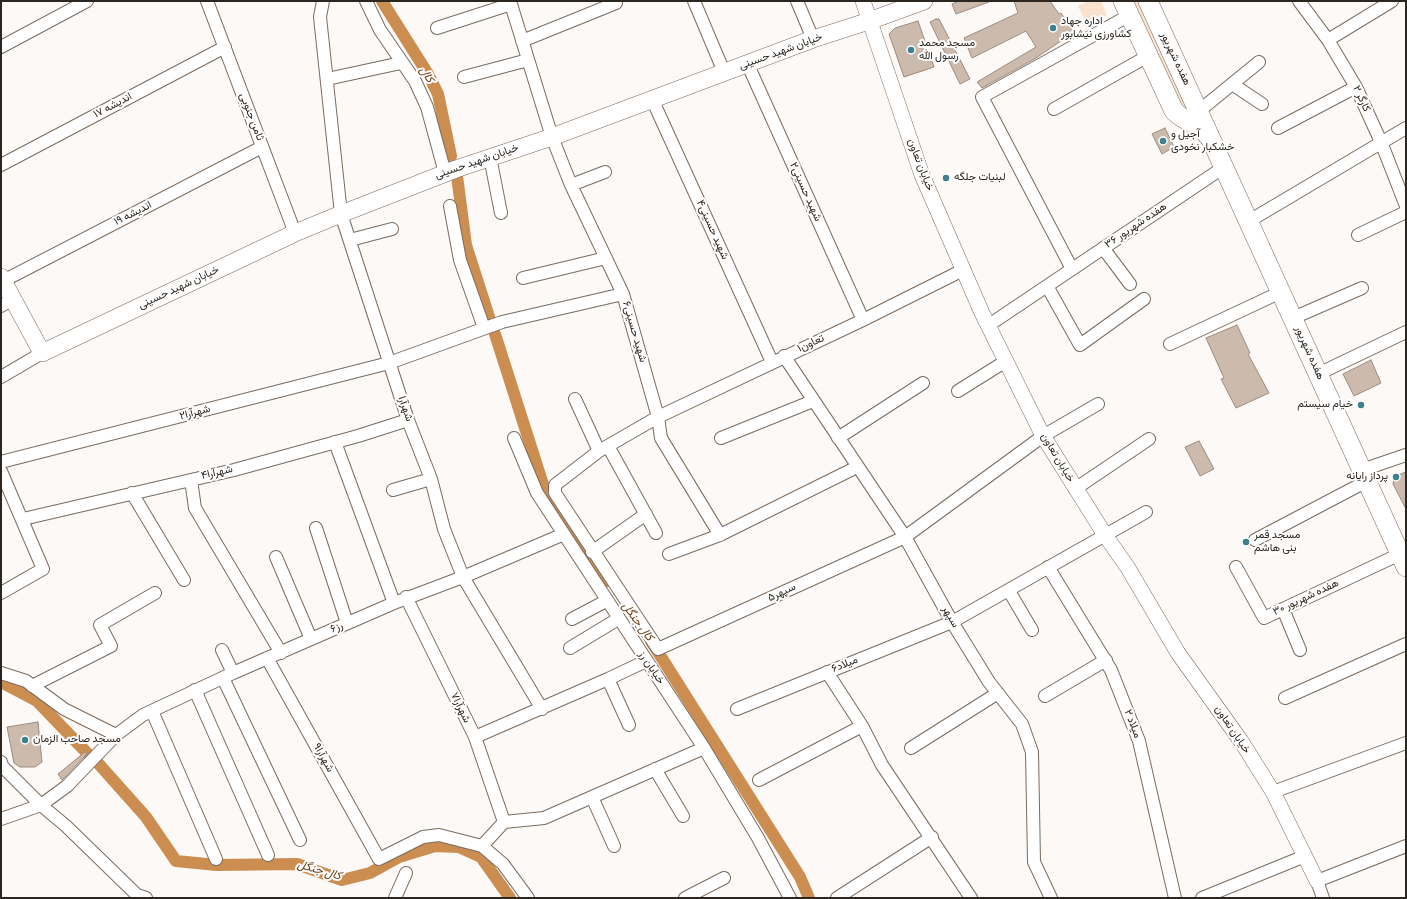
<!DOCTYPE html>
<html>
<head>
<meta charset="utf-8">
<style>
	body { margin:0 }
	#map { position:relative; width:1407px; height:899px; overflow:hidden; background:#fcf9f6; font-family:"Source Sans 3",sans-serif }
	canvas { display:block }
	.frame { position:absolute; inset:0; border:2px solid #2c2620; pointer-events:none }
</style>
</head>
<body>
<div id="map">
<canvas width="1407" height="899"></canvas>
<div class="frame"></div>
</div>
<script>
const c = document.querySelector('canvas').getContext('2d');
c.lineJoin = 'round';
function fillPath(path, color) {
  c.fillStyle = color;
  c.fill(path, 'evenodd');
}
function poly(rows) {
  const path = new Path2D();
  for (const r of rows) {
    path.moveTo(r[0], r[1]);
    for (let i = 2; i < r.length; i += 2) path.lineTo(r[i], r[i + 1]);
  }
  return path;
}
function stroke(path, color, width, dash) {
  c.strokeStyle = color;
  c.lineWidth = width;
  c.lineCap = dash ? 'butt' : 'round';
  c.setLineDash(dash || []);
  c.stroke(path);
}
function write(font, color, halo, rows, align = 'center') {
  c.font = font + ' "Source Sans 3",Vazirmatn,sans-serif';
  c.lineWidth = 4;
  c.setLineDash([]);
  c.textBaseline = 'middle';
  c.strokeStyle = halo;
  c.fillStyle = color;
  for (const [text, x, y, turn = 0] of rows) {
    c.save();
    c.translate(x, y);
    c.rotate((+turn || 0) * Math.PI / 180);
    c.textAlign = isNaN(turn) ? turn : align;
    if (halo) c.strokeText(text, 0, 0);
    c.fillText(text, 0, 0);
    c.restore();
  }
}
const green = poly([
	[1088,1,1101,1,1107,15,1088,27,1078,6],
	[1132,1,1139,1,1191,112,1181,106]
]);
const canal = poly([
	[382,1,428,74,438,94,451,156],
	[457,176,466,245,491,323],
	[495,334,548,500,607,581],
	[651,641,800,877,809,898],
	[1,682,37,701,90,756],
	[97,762,146,817,176,861,217,865,297,864,342,880,370,873,399,857,435,846,459,847,481,857,510,898]
]);
const building = poly([
	[959,1,989,1,989,2,956,14,952,4,959,1],
	[1014,1,1050,1,1059,14,1061,13,1074,32,1036,58,982,88,977,82,1036,47,1026,31,972,58,964,38,1018,13,1014,1],
	[936,19,939,19,970,79,960,84,930,22,936,19],
	[918,21,934,67,904,77,889,34,895,28,918,21],
	[1165,128,1174,147,1162,154,1152,134,1165,128],
	[1237,325,1250,353,1248,354,1269,393,1236,408,1221,379,1224,378,1206,338,1237,325],
	[1371,360,1381,383,1354,396,1343,374,1371,360],
	[1199,441,1214,469,1200,476,1185,447,1199,441],
	[1406,472,1406,509,1393,484,1394,479,1398,475,1406,472],
	[38,722,42,762,35,767,20,767,14,763,7,727,38,722],
	[85,752,87,754,62,780,58,774,85,752]
]);
const minor = poly([
	[207,1,295,233],
	[323,1,320,17,341,214,408,420,431,479,444,529,463,577,542,709],
	[366,1,380,30,415,81,427,107,445,173],
	[510,1,552,137,571,185,623,294,658,417,661,438,720,535],
	[694,1,724,72],
	[797,1,813,39],
	[1299,1,1328,40,1356,87,1381,142,1406,206],
	[437,28,511,4],
	[1328,40,1392,1],
	[522,41,616,3],
	[1,47,87,1],
	[748,65,863,320],
	[464,77,528,60],
	[327,79,401,63],
	[1232,84,1262,104],
	[652,99,772,362],
	[1054,109,1148,56],
	[1199,111,1259,62],
	[1278,128,1356,87],
	[490,157,501,213],
	[1,165,225,47],
	[571,185,605,172],
	[450,206,460,260,484,328],
	[1249,221,1406,128],
	[1358,235,1406,212],
	[350,240,392,229],
	[1103,248,1130,284],
	[1072,269,982,97,1130,15],
	[963,270,863,320,658,417,599,451,555,485,555,493,658,649,905,537,1043,436,1098,404],
	[523,278,606,258],
	[3,281,262,147],
	[1047,286,1080,345,1144,299],
	[1,306,13,299],
	[1293,318,1362,288],
	[989,325,1224,167],
	[1170,344,1281,292],
	[784,356,905,537,952,622,989,682,1022,724,1032,752,1034,862,1051,898],
	[1318,374,1406,332],
	[1,377,42,353],
	[958,391,1006,361],
	[575,399,599,451],
	[514,438,537,493,704,748,758,838,790,898],
	[721,438,813,401],
	[838,438,923,383],
	[335,442,394,603],
	[608,446,656,533],
	[1,462,389,363,502,322,623,294],
	[1362,470,1406,455],
	[1,471,43,569,1,593],
	[191,480,195,508,281,653],
	[1075,489,1149,439],
	[393,490,431,479],
	[132,493,184,580],
	[23,519,234,470,358,436,408,420],
	[316,528,347,623],
	[1255,540,1367,481],
	[592,552,646,514],
	[669,554,720,535,857,467],
	[276,557,311,639],
	[1048,567,1111,670,1139,741,1175,898],
	[1236,567,1264,618,1400,554],
	[1009,591,1032,630],
	[406,597,475,737,504,822],
	[1283,609,1300,650],
	[572,619,606,601],
	[570,648,618,619],
	[222,650,233,673],
	[267,658,379,859,423,837,439,835,482,846],
	[827,672,862,726,882,765,971,898],
	[1,673,26,681,64,709,116,735],
	[223,678,300,840],
	[608,679,629,725],
	[32,686,111,646,100,625,155,593],
	[195,690,268,855],
	[1045,696,1106,660],
	[1285,698,1406,644],
	[737,709,952,622,1146,512],
	[152,711,216,859],
	[475,737,608,679,646,661],
	[911,748,998,693],
	[1,762,2,766,41,805,66,826,137,895,146,898],
	[655,769,683,816],
	[759,780,862,726],
	[1273,792,1406,743],
	[592,797,614,846],
	[1,819,41,805,67,786,116,735,143,715,233,673,394,603,463,577,564,534],
	[504,822,544,818,704,748],
	[504,822,482,846,503,864,528,898],
	[395,898,406,873],
	[685,898,724,878],
	[837,898,932,837],
	[1202,898,1305,856],
	[1323,898,1317,881,1406,846]
]);
const tertiary = poly([
	[863,1,922,175,982,313,1043,436,1105,535,1128,568,1178,653,1241,741,1273,792,1317,881]
]);
const secondary = poly([
	[1,277,42,353,295,233,341,214,456,169,552,137,813,39,869,21,924,1]
]);
const primary = poly([
	[1123,1,1174,111,1181,117,1201,128,1209,137],
	[1148,1,1406,567]
]);
const markers = [
	[1053,28,4,"#3d818f"],
	[911,50,4,"#3d818f"],
	[1163,141,4,"#3d818f"],
	[946,178,4,"#3d818f"],
	[1361,405,4,"#3d818f"],
	[1396,477,4,"#3d818f"],
	[1246,542,4,"#3d818f"],
	[25,740,4,"#3d818f"]
];
const poiNames = [
	["اداره جهاد",1061,22],
	["کشاورزی نیشابور",1061,35],
	["مسجد محمد",919,44],
	["رسول الله",919,57],
	["آجیل و",1171,135],
	["خشکبار نخودی",1171,148],
	["لبنیات جلگه",954,178],
	["خیام سیستم",1353,405,"right"],
	["پرداز رایانه",1388,477,"right"],
	["مسجد قمر",1254,536],
	["بنی هاشم",1254,549],
	["مسجد صاحب الزمان",33,740]
];
const streetNames = [
	["خیابان شهید حسینی",781,52,-20],
	["هفده شهریور",1175,59,65],
	["کارگر ۲",1361,99,65],
	["اندیشه ۱۷",113,106,-28],
	["ثامن جنوبی",251,117,69],
	["خیابان شهید حسینی",477,162,-19],
	["خیابان تعاون",920,165,69],
	["شهید حسینی۲",805,192,66],
	["اندیشه ۱۹",133,214,-27],
	["هفده شهریور ۳۶",1136,226,-34],
	["شهید حسینی۴",712,230,66],
	["خیابان شهید حسینی",179,288,-25],
	["شهید حسینی۶",634,332,74],
	["تعاون۱",811,344,-25],
	["هفده شهریور",1309,353,66],
	["شهرآرا",405,409,71],
	["شهرآرا۲",195,413,-15],
	["خیابان تعاون",1057,458,59],
	["شهرآرا۴",217,473,-13],
	["سپهر۵",782,593,-25],
	["هفده شهریور ۳۰",1306,598,-25],
	["سپهر",950,617,60],
	["رز۶",337,628,-24],
	["میلاد۶",845,665,-22],
	["خیابان رز",651,668,56],
	["شهرآرا۷",460,708,64],
	["میلاد ۲",1132,724,69],
	["خیابان تعاون",1232,730,56],
	["شهرآرا۹",323,758,61]
];
const waterNames = [
	["کال",426,75,59],
	["کال جنگل",637,622,54],
	["کال جنگل",319,871,16]
];
fillPath(green, '#f9e3cf');
stroke(canal, '#cc8d50', 12);
fillPath(building, '#ccbbad');
stroke(building, '#9c8c7e', 1);
stroke(minor, '#7a6b5e', 14);
stroke(tertiary, '#7a6b5e', 16);
stroke(secondary, '#7a6b5e', 18);
stroke(primary, '#7a6b5e', 20);
stroke(minor, '#fff', 12);
stroke(tertiary, '#fff', 15);
stroke(secondary, '#fff', 17);
stroke(primary, '#fff', 19);
for (const [x, y, r, color] of markers) {
  const dot = new Path2D();
  dot.arc(x, y, r, 0, 2 * Math.PI);
  c.fillStyle = color;
  c.fill(dot);
  stroke(dot, '#fff', 1.5);
}
write('11px', '#2c2620', '#fff', poiNames, 'left');
write('11px', '#2c2620', '#fff', streetNames);
write('italic 12px', '#6c4113', '#fff', waterNames);
</script>
</body>
</html>
